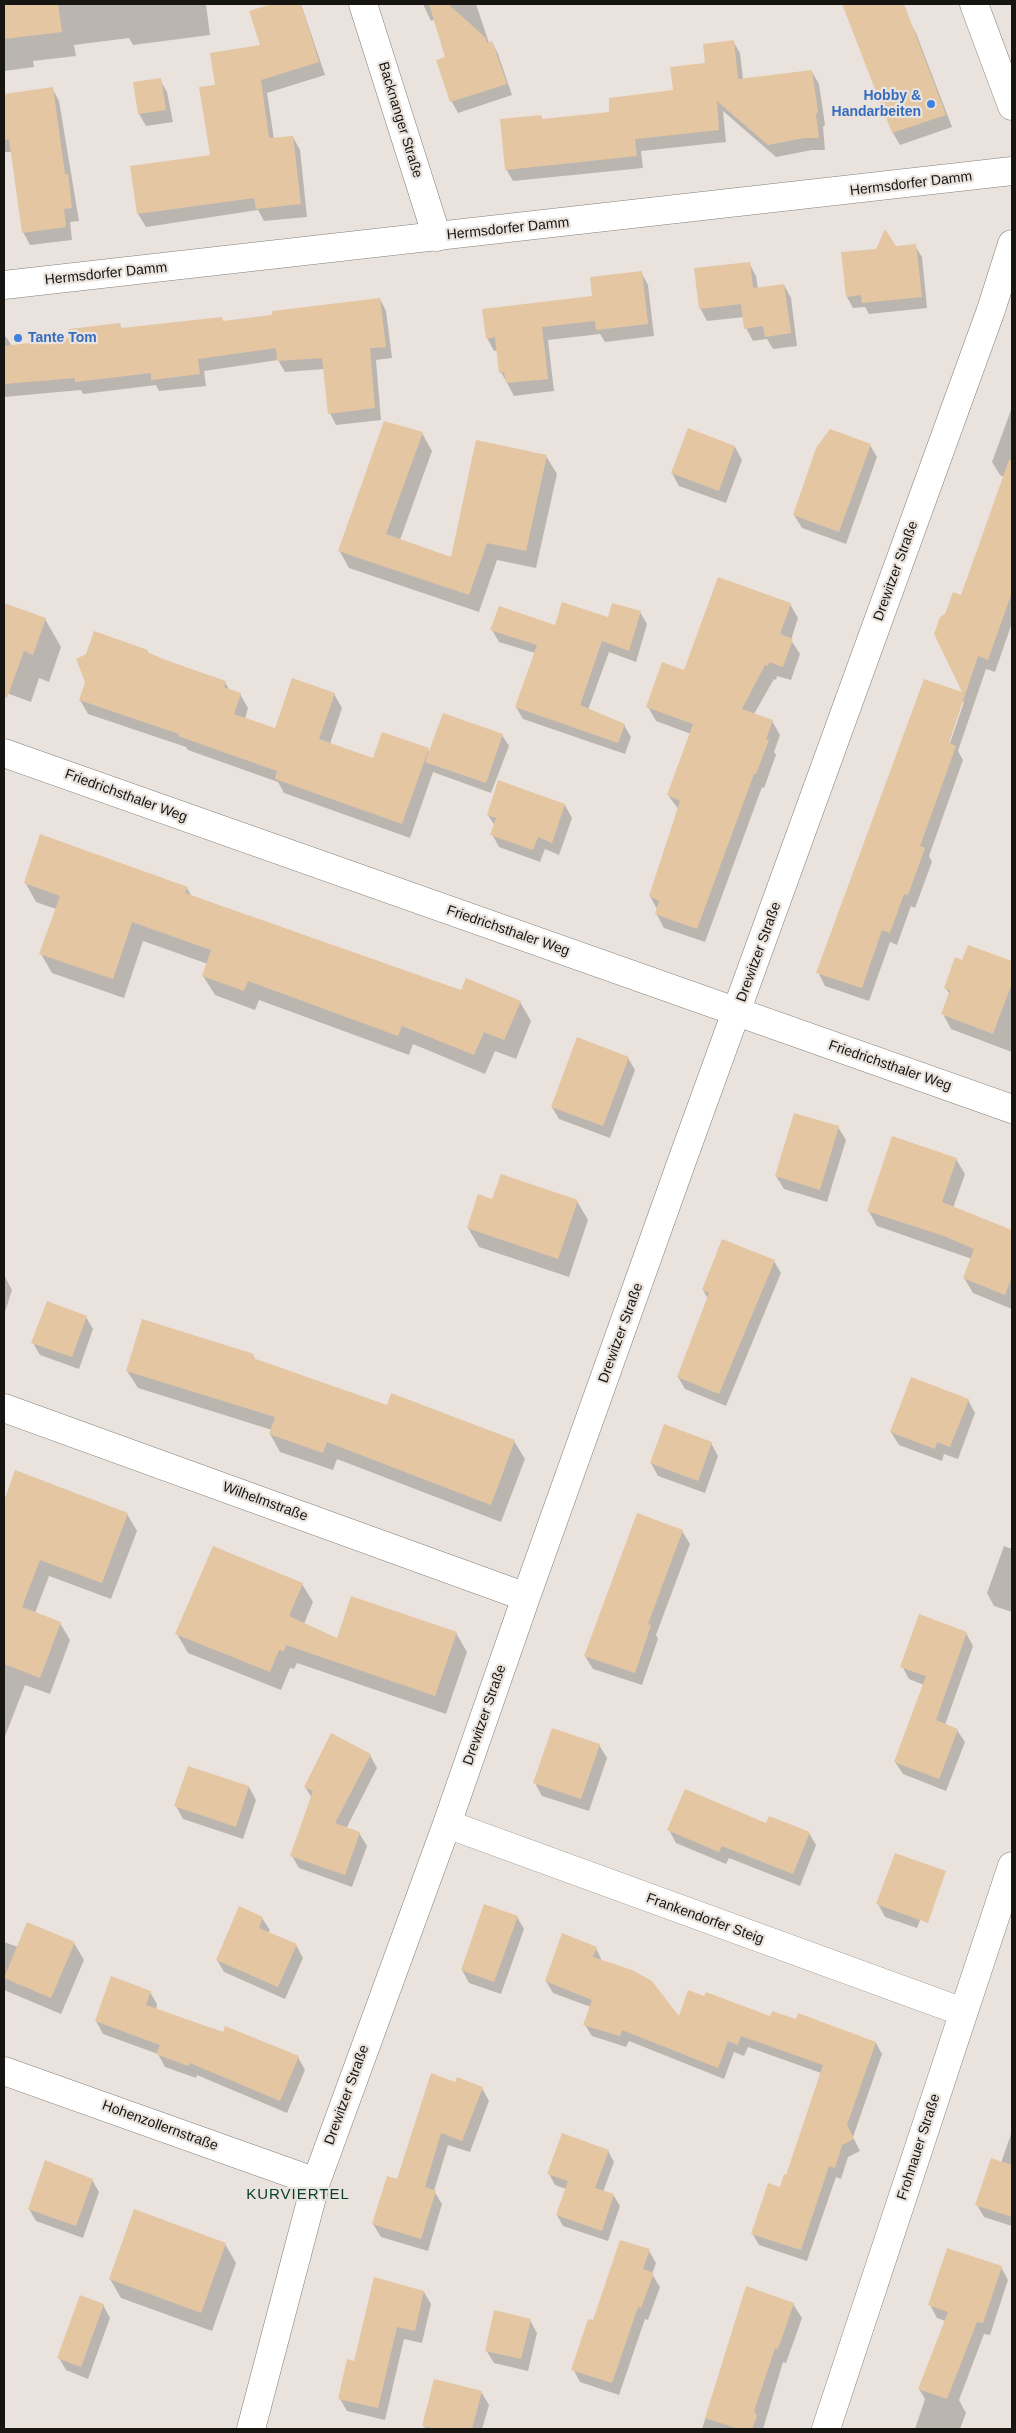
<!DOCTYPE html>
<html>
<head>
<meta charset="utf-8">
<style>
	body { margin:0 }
	#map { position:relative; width:1016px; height:2433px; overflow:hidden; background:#eae3dd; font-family:Arial,sans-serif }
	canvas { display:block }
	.frame { position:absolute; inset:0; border:5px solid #171512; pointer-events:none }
</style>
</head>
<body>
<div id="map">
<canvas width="1016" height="2433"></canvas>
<div class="frame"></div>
</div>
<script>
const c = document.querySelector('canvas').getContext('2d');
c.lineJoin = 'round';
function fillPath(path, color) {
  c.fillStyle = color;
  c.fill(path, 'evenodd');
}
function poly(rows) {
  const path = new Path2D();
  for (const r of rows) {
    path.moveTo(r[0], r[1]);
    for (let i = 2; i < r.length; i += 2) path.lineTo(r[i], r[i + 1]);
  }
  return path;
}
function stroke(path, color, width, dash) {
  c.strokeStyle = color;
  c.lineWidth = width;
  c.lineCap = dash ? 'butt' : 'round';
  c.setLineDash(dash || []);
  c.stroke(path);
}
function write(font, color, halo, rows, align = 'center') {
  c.font = font + ' Arial,sans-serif';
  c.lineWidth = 4.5;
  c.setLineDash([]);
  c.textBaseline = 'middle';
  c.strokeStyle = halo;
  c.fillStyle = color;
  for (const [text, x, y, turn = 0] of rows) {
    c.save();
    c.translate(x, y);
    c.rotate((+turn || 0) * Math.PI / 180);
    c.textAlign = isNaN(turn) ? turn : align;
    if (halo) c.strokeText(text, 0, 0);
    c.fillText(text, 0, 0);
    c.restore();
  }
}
const shadow = poly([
	[4,4,206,4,210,35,133,45,129,38,74,45,76,56,33,61,34,67,4,71],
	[276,4,301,4,325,75,267,93,274,139,293,137,300,150,307,217,264,221,258,210,146,227,138,214,132,168,211,156,262,46,251,12],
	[423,4,476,4,489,43,492,42,498,54,512,95,458,113,452,102,437,61,446,58,435,19,431,21],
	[843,4,869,4,879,34,909,21,916,33,952,127,900,145,893,133],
	[733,41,740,53,743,79,812,72,819,84,825,125,823,127,825,150,812,150,776,157,723,111,726,142,641,151,643,168,513,181,506,169,541,116,543,120,611,113,674,91],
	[160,80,167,92,173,122,146,126,139,114],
	[52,88,59,101,79,221,70,222,72,240,30,245,23,232,12,152,4,152,4,95],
	[915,246,922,257,927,308,869,314,865,307,853,308,847,297,895,248],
	[749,263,756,276,758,289,784,285,791,298,797,346,773,349,767,339,753,341,746,328,744,317,707,321,700,308],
	[641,272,648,285,654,336,605,342,600,334,548,340,554,391,514,396,501,372,498,350,494,351,487,338,594,297],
	[380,299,386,311,392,358,376,360,381,420,336,425,330,413,324,369,285,372,278,360,204,371,206,386,159,391,156,385,83,394,81,390,4,397,4,337,6,337,12,346,72,339,120,325,122,329,221,318,224,322],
	[1011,410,1012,623,995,672,986,669,958,751,963,760,929,856,932,862,915,908,911,906,897,945,890,942,869,1001,825,986,818,972,964,694,946,615,962,597,1004,477,1000,475,992,462],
	[962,702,964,702,948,749,946,748],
	[422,433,432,451,400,540,452,558,546,456,557,474,536,568,497,560,479,612,349,568,339,550],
	[870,445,877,457,846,544,802,528,794,515],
	[735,447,742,460,726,503,679,486,672,473],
	[4,604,45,619,61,647,49,682,39,678,31,702,4,692],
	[790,604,798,618,791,640,800,654,791,680,777,676,776,680,774,679,754,714,772,721,780,735,774,752,776,755,764,788,762,787,705,942,664,928,656,913,657,909,650,896,679,810,668,795,691,734,656,721,648,707,685,672],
	[640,612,647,624,636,662,609,652,588,710,624,725,631,737,625,754,523,719,516,707,535,653,499,642,492,630,555,627],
	[147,651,149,654,225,682,230,691,240,694,248,708,245,719,276,729,334,694,342,708,330,744,374,760,428,750,430,753,502,735,509,746,491,793,433,772,410,838,284,793,278,782,188,750,186,747,88,714,80,700],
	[499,782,565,805,572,818,559,855,545,849,540,862,499,847,492,834,495,826,488,815],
	[25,882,187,888,192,897,461,992,520,1002,531,1021,516,1059,495,1051,485,1074,413,1044,409,1055,259,1000,255,1010,215,995,203,976,208,964,143,941,124,998,52,973,41,954,56,909,36,902],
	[969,947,1012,963,1012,1052,951,1029,943,1014,950,995,945,987,963,961],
	[628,1058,635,1070,610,1138,559,1119,552,1107],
	[838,1127,846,1140,827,1202,784,1189,776,1176],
	[956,1159,965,1174,953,1208,1012,1231,1012,1309,973,1293,964,1278,972,1259,877,1226,868,1210],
	[493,1201,577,1201,588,1220,569,1277,479,1247,468,1228],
	[774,1261,781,1273,726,1406,685,1389,678,1377,708,1299,703,1290],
	[4,1275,12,1290,4,1315],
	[86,1317,93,1329,79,1369,40,1355,33,1343],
	[253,1355,256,1361,387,1407,514,1441,525,1459,501,1522,337,1459,333,1470,280,1452,270,1434,272,1430,138,1388,127,1371],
	[968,1400,975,1413,958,1459,944,1454,942,1461,899,1445,891,1432],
	[711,1443,718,1456,705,1493,658,1476,651,1463],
	[16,1472,127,1514,137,1531,111,1599,49,1576,35,1613,60,1623,70,1640,50,1694,25,1685,4,1739,4,1506],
	[682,1531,690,1544,656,1635,658,1639,642,1685,593,1669,585,1656],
	[1004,1546,1012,1549,1012,1612,994,1606,987,1593],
	[302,1584,313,1602,304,1624,337,1640,456,1633,467,1652,446,1714,297,1663,294,1669,290,1668,281,1690,188,1653,177,1634],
	[966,1633,973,1646,945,1725,957,1730,965,1742,946,1791,903,1774,895,1762,924,1685,909,1679,902,1666],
	[599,1745,607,1758,589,1811,542,1796,535,1783],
	[370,1755,377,1768,346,1829,359,1833,367,1846,352,1887,299,1868,292,1856,312,1798,305,1787],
	[189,1767,249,1787,256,1800,243,1839,183,1819,176,1806],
	[767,1825,809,1833,816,1845,800,1886,729,1858,726,1864,676,1843,669,1830],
	[936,1879,917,1928,885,1917,878,1904],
	[517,1917,524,1929,501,1994,469,1983,462,1970],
	[262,1918,270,1930,268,1933,296,1945,303,1958,285,1999,224,1972,217,1960],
	[4,1942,18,1947,74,1943,84,1960,61,2014,4,1990],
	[596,1948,602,1961,679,2018,771,2018,876,2043,882,2054,853,2137,860,2151,848,2157,841,2179,836,2177,807,2261,759,2245,752,2233,787,2177,821,2073,748,2047,744,2056,734,2052,724,2079,629,2041,626,2047,592,2036,585,2025,591,2007,553,1993,546,1981],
	[150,1992,157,2004,156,2010,298,2057,305,2070,287,2113,197,2075,196,2078,165,2067,158,2054,103,2034,96,2021],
	[456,2084,482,2088,489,2101,470,2152,448,2145,434,2191,442,2204,428,2251,381,2237,373,2224],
	[1012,2131,1012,2226,984,2217,977,2205,1001,2163],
	[608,2151,614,2162,603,2192,614,2196,620,2206,608,2241,563,2226,557,2215,566,2189,555,2185,549,2174],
	[92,2180,99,2192,83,2238,36,2221,29,2209],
	[225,2244,236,2263,212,2331,121,2298,110,2279],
	[649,2251,656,2263,652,2274,660,2287,648,2320,645,2319,619,2395,580,2382,573,2369,594,2322],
	[1001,2267,1008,2280,990,2335,984,2334,959,2400,966,2413,960,2429,915,2429,925,2399,919,2389,945,2321,937,2318,930,2305],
	[747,2288,793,2304,802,2318,786,2363,783,2362,763,2429,702,2429],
	[424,2292,431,2304,422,2343,404,2339,385,2420,347,2411,340,2399,355,2362],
	[103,2305,110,2318,88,2379,66,2370,59,2358],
	[530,2320,537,2333,528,2371,494,2363,486,2350],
	[482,2393,489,2405,482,2429,426,2429,423,2425]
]);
const building = poly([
	[4,4,58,4,62,32,4,39],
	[272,4,301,4,319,62,261,80,269,138,293,136,301,204,256,209,254,198,137,214,130,166,210,155,199,87,215,85,210,53,260,45,249,11],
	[429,4,448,4,486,38,487,43,492,41,507,84,450,102,436,60,445,57],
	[842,4,904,4,946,115,892,133],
	[734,40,738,79,812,70,818,112,816,114,819,138,804,138,768,145,717,101,719,130,635,139,637,156,505,170,500,119,541,115,542,119,609,112,609,98,673,90,670,67,705,63,703,44],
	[161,78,166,110,138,114,133,82],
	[53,87,65,174,68,174,72,208,64,209,66,227,22,233,9,139,4,140,4,94],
	[885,229,896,246,916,244,922,297,862,303,861,295,846,297,841,252,876,249],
	[750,262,753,288,784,284,791,333,765,337,763,326,744,329,741,304,699,309,694,268],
	[642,271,648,324,596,330,595,321,542,327,548,379,506,383,504,372,499,373,495,337,486,339,482,309,592,296,590,277],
	[380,298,386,347,370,348,375,408,328,414,322,358,277,361,276,348,198,359,200,374,151,380,151,373,75,382,75,378,4,384,4,346,70,338,69,329,120,323,121,328,222,317,223,321,272,315,272,311],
	[384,421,423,432,386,534,451,557,476,440,547,455,526,551,487,543,469,595,338,551],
	[688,428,735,446,719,491,671,473],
	[830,429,871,444,839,532,793,515,816,448],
	[1009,460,1012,461,1012,592,988,660,978,656,949,743,956,746,920,846,925,848,908,895,904,894,890,933,882,930,862,988,816,973,924,679,962,692,934,634,940,617,945,614,953,592,961,595],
	[718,577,791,603,780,634,793,639,783,667,769,662,768,666,765,665,742,709,773,720,766,739,769,740,756,774,754,774,697,929,655,914,659,901,649,896,680,801,667,795,693,724,646,707,662,662,684,670],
	[562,602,608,617,612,603,641,611,629,651,602,641,580,705,625,724,618,743,515,707,537,645,490,630,499,606,555,625],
	[4,603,46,618,33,655,24,651,7,698,4,697],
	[94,631,148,650,147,652,168,661,226,681,224,687,241,693,234,714,275,728,292,678,335,693,319,739,373,758,382,732,429,748,402,824,275,779,277,771,178,736,179,734,79,700,85,682,76,659,86,654],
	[443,713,503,734,486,783,425,762],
	[498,780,565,804,552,843,538,837,533,850,490,835,496,818,487,815],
	[40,834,188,887,185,893,461,990,466,978,521,1001,504,1040,484,1032,474,1055,402,1026,398,1036,248,981,244,991,202,976,211,950,132,922,113,979,39,954,60,896,24,883],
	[968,945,1012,961,1012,983,993,1034,941,1014,950,990,944,988,955,957,962,960],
	[577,1037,629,1057,603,1126,551,1107],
	[794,1113,839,1126,820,1190,775,1176],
	[892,1136,957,1158,942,1202,1012,1230,1012,1276,1005,1295,963,1278,974,1249,944,1236,867,1211],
	[501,1174,578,1200,558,1259,467,1228,478,1194,492,1199],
	[722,1239,775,1260,719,1394,677,1377,709,1293,702,1290],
	[47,1301,87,1316,72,1357,31,1343],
	[142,1319,254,1354,253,1358,387,1405,391,1393,515,1440,491,1505,327,1442,323,1453,269,1434,275,1417,126,1371],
	[911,1377,969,1399,950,1447,937,1442,935,1449,890,1432],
	[664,1424,712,1442,698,1481,650,1463],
	[15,1470,128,1513,102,1583,40,1560,22,1607,61,1622,40,1678,4,1664,4,1501],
	[637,1513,683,1530,648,1624,651,1625,635,1673,584,1656],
	[213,1546,303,1583,289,1616,337,1638,351,1596,457,1632,435,1696,286,1645,284,1651,279,1650,270,1672,175,1634],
	[919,1614,967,1632,936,1720,958,1729,939,1779,894,1762,926,1676,900,1667],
	[552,1728,600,1744,581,1799,533,1783],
	[331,1733,371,1754,335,1823,360,1832,345,1875,290,1856,313,1791,304,1787],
	[188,1766,249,1786,236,1827,174,1806],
	[685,1789,766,1823,769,1816,810,1832,793,1874,722,1846,719,1852,667,1830],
	[895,1853,946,1871,928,1923,876,1904],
	[484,1904,518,1916,494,1982,461,1970],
	[239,1906,263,1917,259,1928,297,1944,278,1987,216,1960],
	[27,1922,75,1942,51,1998,4,1978],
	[562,1933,597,1947,593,1957,632,1970,652,1981,679,2016,688,1990,704,1996,706,1992,770,2016,772,2011,796,2019,798,2013,876,2042,847,2125,854,2139,842,2145,835,2168,829,2166,801,2250,751,2234,768,2183,780,2187,784,2174,786,2175,823,2065,741,2036,738,2045,728,2041,718,2068,622,2030,620,2036,583,2025,592,2000,545,1981],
	[111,1976,151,1991,146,2005,223,2032,225,2026,299,2056,280,2101,190,2063,188,2066,156,2054,160,2045,95,2021],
	[431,2073,455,2082,457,2077,483,2087,462,2141,441,2133,425,2187,436,2191,421,2239,372,2224,387,2176,397,2179],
	[562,2133,609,2150,595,2188,614,2194,602,2231,556,2215,568,2181,547,2174],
	[991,2158,1012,2165,1012,2217,975,2205],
	[45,2160,93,2179,76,2226,28,2209],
	[134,2209,226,2243,201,2313,109,2279],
	[620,2240,650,2249,643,2269,654,2273,641,2308,638,2307,612,2383,571,2370,588,2319,593,2320],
	[947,2248,1002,2266,983,2323,977,2322,947,2399,918,2389,948,2312,928,2305],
	[374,2277,424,2291,415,2331,397,2327,378,2408,338,2399,347,2359,354,2361],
	[746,2286,794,2303,778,2349,775,2348,754,2411,757,2416,752,2429,739,2429,705,2418],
	[80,2295,104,2304,81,2367,57,2358],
	[494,2310,531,2319,521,2359,485,2351],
	[434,2379,482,2391,472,2429,436,2429,422,2426]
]);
const minor = poly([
	[363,4,437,237],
	[974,4,1012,106],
	[4,753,1012,1109],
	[4,1408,526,1597],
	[447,1824,963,2012],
	[4,2071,316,2182],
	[251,2429,316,2182,447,1824,526,1597,683,1158,991,310,1012,244],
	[826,2429,1012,1866]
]);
const secondary = poly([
	[4,285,1012,171]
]);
const markers = [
	[931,104,5,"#3f7fe0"],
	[18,338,5,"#3f7fe0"]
];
const shopNames = [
	["Hobby &",921,96],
	["Handarbeiten",921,112],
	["Tante Tom",28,338,"left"]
];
const streetNames = [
	["Backnanger Straße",400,120,73],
	["Hermsdorfer Damm",911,184,-7],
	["Hermsdorfer Damm",508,229,-6],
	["Hermsdorfer Damm",106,274,-6],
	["Drewitzer Straße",896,571,-70],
	["Friedrichsthaler Weg",126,796,20],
	["Friedrichsthaler Weg",508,931,19],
	["Drewitzer Straße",759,952,-70],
	["Friedrichsthaler Weg",890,1066,19],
	["Drewitzer Straße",621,1333,-70],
	["Wilhelmstraße",265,1502,20],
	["Drewitzer Straße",485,1715,-71],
	["Frankendorfer Steig",705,1919,20],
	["Drewitzer Straße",347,2095,-70],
	["Hohenzollernstraße",160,2126,20],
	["Frohnauer Straße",919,2147,-72]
];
const neighbourhoodNames = [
	["KURVIERTEL",298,2195]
];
fillPath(shadow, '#0003');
fillPath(building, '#e5c6a3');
stroke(minor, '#847f79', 29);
stroke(secondary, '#847f79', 29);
stroke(minor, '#fff', 28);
stroke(secondary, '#fff', 28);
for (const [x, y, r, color] of markers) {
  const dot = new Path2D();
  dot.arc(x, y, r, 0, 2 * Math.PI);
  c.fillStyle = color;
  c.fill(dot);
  stroke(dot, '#eae3dd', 2);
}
write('bold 14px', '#366cbe', '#eae3dd', shopNames, 'right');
write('14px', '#171512', '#eae3dd', streetNames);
c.letterSpacing = '1px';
write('15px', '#074032', '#eae3dd', neighbourhoodNames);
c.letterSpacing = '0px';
</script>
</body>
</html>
